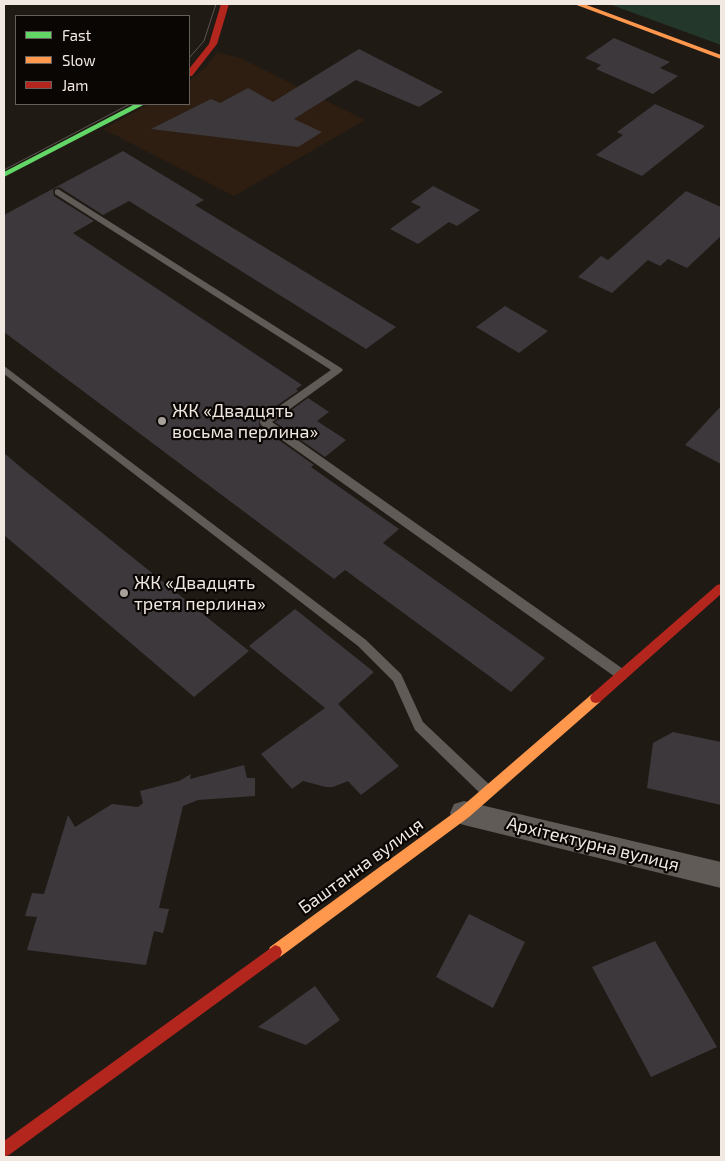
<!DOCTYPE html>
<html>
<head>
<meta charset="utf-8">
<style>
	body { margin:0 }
	#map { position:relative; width:725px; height:1161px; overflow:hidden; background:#201a15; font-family:"Exo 2",sans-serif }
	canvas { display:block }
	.frame { position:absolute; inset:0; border:5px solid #f1e8e2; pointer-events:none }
	.legend { position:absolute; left:15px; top:15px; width:175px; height:90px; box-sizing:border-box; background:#0a0603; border:1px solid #66605c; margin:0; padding:6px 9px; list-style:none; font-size:15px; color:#f1e8e2 }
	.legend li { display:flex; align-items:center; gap:10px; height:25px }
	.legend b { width:25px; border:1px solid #66605c }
</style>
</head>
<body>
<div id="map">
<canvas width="725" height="1161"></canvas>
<div class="frame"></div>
<ul class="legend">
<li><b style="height:6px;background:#63d668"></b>Fast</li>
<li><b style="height:6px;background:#ff974d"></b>Slow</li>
<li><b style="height:6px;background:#b3261e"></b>Jam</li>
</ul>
</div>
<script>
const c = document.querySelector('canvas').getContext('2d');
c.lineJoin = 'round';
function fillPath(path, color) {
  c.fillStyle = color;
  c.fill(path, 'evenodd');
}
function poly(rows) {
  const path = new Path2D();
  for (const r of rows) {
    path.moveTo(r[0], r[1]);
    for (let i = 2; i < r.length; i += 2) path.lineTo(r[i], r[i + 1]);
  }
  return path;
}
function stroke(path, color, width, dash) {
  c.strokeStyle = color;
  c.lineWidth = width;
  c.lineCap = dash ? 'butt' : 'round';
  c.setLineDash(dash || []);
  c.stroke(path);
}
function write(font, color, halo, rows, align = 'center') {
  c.font = font + ' "Exo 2",sans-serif';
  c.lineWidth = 4.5;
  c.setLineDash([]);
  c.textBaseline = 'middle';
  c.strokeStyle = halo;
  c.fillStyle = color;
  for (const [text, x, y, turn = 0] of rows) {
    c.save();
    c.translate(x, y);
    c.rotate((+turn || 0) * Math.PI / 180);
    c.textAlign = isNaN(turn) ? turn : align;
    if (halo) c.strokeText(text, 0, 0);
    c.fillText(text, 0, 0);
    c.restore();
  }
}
const built = poly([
	[217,52,240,58,365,120,234,196,103,129,149,104,189,104,189,81,206,67]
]);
const green = poly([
	[609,4,721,4,721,45]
]);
const building = poly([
	[614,38,670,62,660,68,678,76,653,94,596,69,601,65,585,58],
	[359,49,443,92,419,107,356,80,294,119,322,132,298,147,151,129,211,99,220,103,248,88,273,102],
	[655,104,705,126,642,176,596,155,623,135,617,132],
	[123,151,204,200,195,205,396,327,366,349,129,201,103,215,59,187,53,189,54,196,94,221,73,233,302,385,296,389,298,391,260,417,259,426,314,465,311,467,399,529,383,543,545,658,511,692,345,570,334,579,4,332,4,215],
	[433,186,480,210,457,226,449,222,418,244,390,229,421,207,411,202],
	[686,191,721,207,721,236,687,268,668,259,660,266,648,260,612,293,578,277,601,256,608,260],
	[505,306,548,331,519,353,476,327],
	[308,398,329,412,317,421,346,440,325,457,275,422],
	[721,406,721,464,685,445],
	[4,453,24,470,249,651,194,697,4,535],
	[295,609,374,672,338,704,399,766,361,795,348,781,333,787,326,787,303,781,292,789,261,754,325,708,249,646],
	[673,732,721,742,721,805,647,788,653,743],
	[244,765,247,778,255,778,255,796,198,800,183,806,159,908,169,909,163,933,154,931,146,965,27,950,37,917,25,916,32,893,44,894,68,815,75,827,112,804,138,807,143,803,140,791,179,781,191,774,190,779],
	[469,914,525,942,493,1008,436,977],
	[655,941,717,1047,651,1077,592,967],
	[315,986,340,1020,306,1045,258,1027]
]);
const lane = poly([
	[58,189,341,368,343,370,341,372,272,422,626,671,628,675,626,679,622,680,618,679,261,425,260,422,261,419,331,370,55,194,55,190,58,189],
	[4,366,366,640,401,674,423,722,493,788,494,792,493,796,488,798,483,796,415,730,393,681,358,646,4,374,4,366]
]);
const street = poly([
	[464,801,721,862,721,888,464,825,454,822,450,813,454,804,464,801]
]);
const fast = poly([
	[135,104,145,104,4,177,4,172,135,104]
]);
const slow = poly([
	[574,4,584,4,721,55,721,59,574,4],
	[596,693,600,694,602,698,600,702,469,817,280,957,275,959,270,957,268,952,270,947,459,809,592,694,596,693]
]);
const jam = poly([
	[221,4,229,4,217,44,192,76,189,76,189,69,209,44,221,4],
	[721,584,721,594,600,702,596,703,592,702,590,698,592,694,717,585,721,584],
	[275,945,280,947,282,952,280,957,9,1155,4,1157,4,1141,275,945]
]);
const tram = poly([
	[189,58,204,41,216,4],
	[4,170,130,104]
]);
const markers = [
	[162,421,5,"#a8a09a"],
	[124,593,5,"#a8a09a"]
];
const poiNames = [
	["ЖК «Двадцять",172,411],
	["восьма перлина»",172,432],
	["ЖК «Двадцять",134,583],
	["третя перлина»",134,604]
];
const streetNames = [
	["Архітектурна вулиця",593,844,14],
	["Баштанна вулиця",361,866,-36]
];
fillPath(built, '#2d1e11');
fillPath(green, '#23372b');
fillPath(building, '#3c383c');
fillPath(lane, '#605b56');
fillPath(street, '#605b56');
fillPath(fast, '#63d668');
fillPath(slow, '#ff974d');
fillPath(jam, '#b3261e');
stroke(tram, '#5a5550', 1);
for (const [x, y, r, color] of markers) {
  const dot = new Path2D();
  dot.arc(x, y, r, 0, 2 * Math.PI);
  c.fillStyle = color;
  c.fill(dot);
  stroke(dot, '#0a0603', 2);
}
write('18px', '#f1e8e2', '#0a0603', poiNames, 'left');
write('18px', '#f1e8e2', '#0a0603', streetNames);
</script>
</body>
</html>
